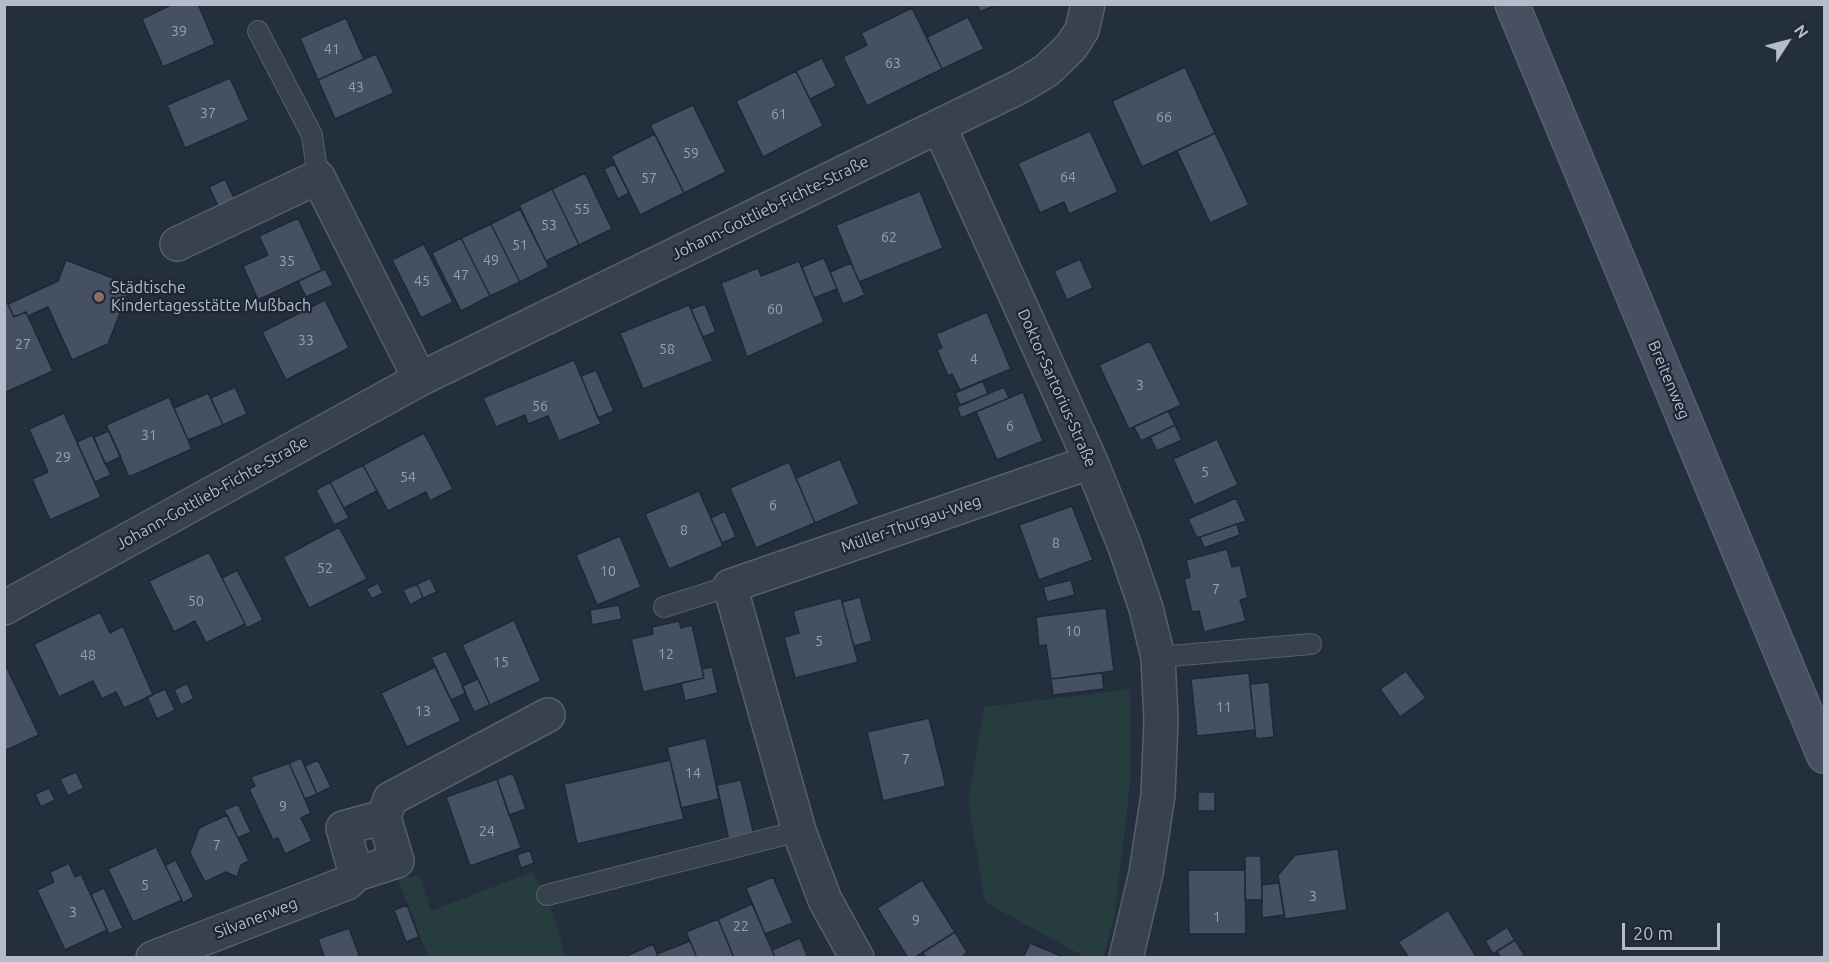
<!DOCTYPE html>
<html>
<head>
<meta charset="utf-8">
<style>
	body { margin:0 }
	#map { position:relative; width:1829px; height:962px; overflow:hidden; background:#242f3e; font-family:Ubuntu,sans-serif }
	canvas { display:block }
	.frame { position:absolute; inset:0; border:6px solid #b4bcc9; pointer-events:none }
	.north { position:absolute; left:1757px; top:12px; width:60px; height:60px; -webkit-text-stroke:4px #1d2633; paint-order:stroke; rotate:54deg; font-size:16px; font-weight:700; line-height:24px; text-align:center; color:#b4bcc9 }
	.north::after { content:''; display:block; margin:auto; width:21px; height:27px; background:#b4bcc9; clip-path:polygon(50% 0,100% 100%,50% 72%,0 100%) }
	.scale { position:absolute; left:1622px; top:923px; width:98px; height:27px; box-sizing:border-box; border:3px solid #b4bcc9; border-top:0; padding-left:8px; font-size:18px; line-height:21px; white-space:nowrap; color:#b4bcc9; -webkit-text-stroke:4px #1d2633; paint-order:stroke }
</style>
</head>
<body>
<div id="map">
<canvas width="1829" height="962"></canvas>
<div class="frame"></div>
<div class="north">N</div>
<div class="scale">20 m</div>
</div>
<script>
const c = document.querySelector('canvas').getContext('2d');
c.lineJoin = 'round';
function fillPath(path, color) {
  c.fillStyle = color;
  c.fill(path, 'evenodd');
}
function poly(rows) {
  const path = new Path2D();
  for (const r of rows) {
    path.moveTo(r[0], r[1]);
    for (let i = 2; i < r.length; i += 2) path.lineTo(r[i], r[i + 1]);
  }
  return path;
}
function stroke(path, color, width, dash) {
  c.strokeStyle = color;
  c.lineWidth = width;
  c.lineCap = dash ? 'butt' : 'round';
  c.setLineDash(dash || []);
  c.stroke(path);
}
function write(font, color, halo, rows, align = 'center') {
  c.font = font + ' Ubuntu,sans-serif';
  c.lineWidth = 4.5;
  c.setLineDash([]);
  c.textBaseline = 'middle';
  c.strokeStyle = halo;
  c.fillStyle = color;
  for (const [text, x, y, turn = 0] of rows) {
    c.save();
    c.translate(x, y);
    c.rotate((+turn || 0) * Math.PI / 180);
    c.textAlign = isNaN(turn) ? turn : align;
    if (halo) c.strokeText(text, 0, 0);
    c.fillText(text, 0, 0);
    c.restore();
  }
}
const green = poly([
	[1130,689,1130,784,1115,913,1103,957,1085,957,985,902,968,801,984,707],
	[532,872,547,895,566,957,428,957,398,879,420,875,431,911]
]);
const building = poly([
	[173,4,198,4,215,44,163,67,142,19,173,4],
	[977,4,998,4,980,12,977,4],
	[912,8,942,69,867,106,843,57,867,45,861,33,912,8],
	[968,17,984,49,942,69,927,37,968,17],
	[346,18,364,59,318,80,300,38,346,18],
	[376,54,394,93,335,119,318,80,376,54],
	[822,58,836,86,810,99,796,71,822,58],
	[1185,67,1215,133,1142,167,1112,101,1185,67],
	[796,71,823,126,763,157,736,101,796,71],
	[230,78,249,120,185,148,167,105,230,78],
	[693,105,726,172,684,193,650,125,693,105],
	[1090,131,1118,192,1069,214,1064,202,1040,213,1018,163,1090,131],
	[1215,133,1249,205,1210,223,1177,151,1215,133],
	[655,134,684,193,640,215,611,156,655,134],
	[614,164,629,193,618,199,604,169,614,164],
	[585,173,612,229,579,245,552,189,585,173],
	[225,179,235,200,219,208,209,187,225,179],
	[552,189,579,245,546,261,519,205,552,189],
	[920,191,943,248,859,282,836,225,920,191],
	[520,209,549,267,520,282,491,224,520,209],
	[298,218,322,270,258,300,243,266,268,255,259,236,298,218],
	[491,224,520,282,490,296,461,238,491,224],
	[461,238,490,296,461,311,432,253,461,238],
	[424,244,453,302,421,318,392,260,424,244],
	[824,258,837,289,814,298,802,267,824,258],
	[1080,259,1093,288,1067,300,1054,271,1080,259],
	[66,260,131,285,108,344,72,360,48,307,28,316,26,312,14,317,8,304,58,281,66,260],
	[799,261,824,322,747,357,721,283,758,268,761,276,799,261],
	[851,263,865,295,843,304,830,272,851,263],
	[325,269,333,285,306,297,298,281,325,269],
	[4,296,14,317,26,312,53,371,4,393,4,296],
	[325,300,349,348,286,380,262,332,325,300],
	[705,304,716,332,703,337,691,309,705,304],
	[689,305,713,361,643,389,620,333,689,305],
	[987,312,1011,369,960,390,952,374,948,376,937,350,942,348,936,334,987,312],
	[1150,341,1181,405,1129,429,1099,365,1150,341],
	[574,360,601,424,559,441,548,416,528,424,525,415,496,427,483,398,574,360],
	[596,370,614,411,598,418,581,376,596,370],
	[983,381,988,394,960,405,955,393,983,381],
	[235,387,247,414,223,425,211,398,235,387],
	[1004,387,1009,398,961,418,957,407,1004,387],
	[1023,392,1043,441,997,460,976,412,1023,392],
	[208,393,223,425,188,440,174,408,208,393],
	[169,397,192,449,129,477,106,425,169,397],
	[1168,411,1175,425,1141,441,1134,427,1168,411],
	[64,413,101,497,50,520,32,479,48,472,29,429,64,413],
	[1175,425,1182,440,1157,451,1150,437,1175,425],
	[109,431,121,457,105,464,94,437,109,431],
	[424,433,453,489,430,501,426,492,388,511,363,465,424,433],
	[92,435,111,475,95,482,77,442,92,435],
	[1217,439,1238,485,1194,505,1173,459,1217,439],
	[840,459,859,504,815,523,796,478,840,459],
	[789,462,815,523,756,548,730,488,789,462],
	[363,465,377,491,344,508,330,482,363,465],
	[330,482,349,518,334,525,316,490,330,482],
	[699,491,723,546,669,569,645,514,699,491],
	[1236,498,1246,521,1197,538,1188,519,1236,498],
	[1072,506,1093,560,1039,580,1019,525,1072,506],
	[725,511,736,537,722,543,711,518,725,511],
	[1237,524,1240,535,1204,548,1200,537,1237,524],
	[339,527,367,579,309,608,283,557,339,527],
	[620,536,641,587,597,605,576,555,620,536],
	[1227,549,1232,567,1240,565,1248,598,1240,600,1246,621,1204,632,1199,611,1192,612,1184,579,1190,577,1186,560,1227,549],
	[209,552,245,624,206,643,195,621,174,632,149,581,209,552],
	[237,570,263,620,247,628,222,578,237,570],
	[430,578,437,592,423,598,417,584,430,578],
	[1071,580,1075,595,1047,602,1043,587,1071,580],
	[378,583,383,593,372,599,366,589,378,583],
	[417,584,423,598,410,605,403,590,417,584],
	[860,597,872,641,854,646,842,602,860,597],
	[841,598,858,662,795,678,784,637,799,633,793,611,841,598],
	[619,605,622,619,592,625,590,610,619,605],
	[1106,608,1114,671,1051,679,1046,645,1039,646,1036,617,1106,608],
	[100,612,110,633,123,626,153,695,124,708,116,692,102,699,93,681,59,697,34,644,100,612],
	[514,620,541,681,490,705,462,645,514,620],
	[679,621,681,628,692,625,704,678,643,692,631,639,653,634,652,627,679,621],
	[446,651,466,693,451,700,431,657,446,651],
	[6,666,39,735,4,751,4,667,6,666],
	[435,667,461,721,407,747,381,693,435,667],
	[712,667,718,693,685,701,681,683,704,678,702,669,712,667],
	[1406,671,1426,698,1400,717,1380,689,1406,671],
	[1102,673,1104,689,1053,695,1051,679,1102,673],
	[1249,673,1255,730,1197,736,1191,679,1249,673],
	[478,679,490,705,474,712,462,686,478,679],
	[1269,682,1274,737,1256,739,1250,684,1269,682],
	[187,683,194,699,181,705,174,690,187,683],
	[165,689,175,710,157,719,147,697,165,689],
	[929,718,946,786,883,801,867,732,929,718],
	[706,738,719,799,681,808,667,747,706,738],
	[301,758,317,794,305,799,289,763,301,758],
	[318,760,331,787,317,794,305,766,318,760],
	[670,760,684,819,577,844,564,784,670,760],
	[289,763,311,813,301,818,312,841,285,854,278,838,273,840,249,789,255,786,251,777,289,763],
	[76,772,84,788,68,796,60,779,76,772],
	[513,773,526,809,509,815,497,779,513,773],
	[497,779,521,848,470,866,446,797,497,779],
	[741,780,754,835,729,841,717,785,741,780],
	[49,788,55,800,41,807,35,794,49,788],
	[1198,792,1215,792,1215,811,1198,811,1198,792],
	[238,804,251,832,238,838,224,810,238,804],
	[227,815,249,861,241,865,237,877,226,872,205,882,190,853,199,828,227,815],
	[156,847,182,900,133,922,108,869,156,847],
	[1338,849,1347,910,1285,919,1278,875,1295,855,1338,849],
	[530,850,534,863,521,868,517,855,530,850],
	[1245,856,1261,856,1262,900,1245,900,1245,856],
	[176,860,194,897,183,903,165,865,176,860],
	[69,863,75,877,81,874,107,930,65,950,37,890,54,882,50,872,69,863],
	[1188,870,1245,870,1246,934,1189,934,1188,870],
	[773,877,793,923,765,934,746,888,773,877],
	[922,880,955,932,914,958,908,958,877,908,922,880],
	[1279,883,1284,915,1262,918,1262,885,1279,883],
	[104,888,123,928,109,934,91,894,104,888],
	[752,904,772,950,775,958,734,958,718,919,752,904],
	[407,905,419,937,406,942,394,910,407,905],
	[1448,910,1477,958,1409,958,1398,942,1448,910],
	[718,919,734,958,697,958,686,932,718,919],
	[1507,927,1515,940,1493,954,1485,941,1507,927],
	[349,928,360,958,325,958,318,939,349,928],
	[955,932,967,952,961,958,926,958,923,952,955,932],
	[800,938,808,958,775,958,772,950,800,938],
	[1515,940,1525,956,1501,958,1497,951,1515,940],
	[690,941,697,958,659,958,657,954,690,941],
	[1030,943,1066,958,1028,958,1024,956,1030,943],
	[653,944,659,958,622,958,653,944]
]);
const lane = poly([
	[258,31,312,135,318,177],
	[664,607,730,586],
	[1158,657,1311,644],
	[547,895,799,831]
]);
const street = poly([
	[939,126,1091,462,1124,544,1146,608,1158,657,1161,720,1158,795,1146,873,1126,958],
	[177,244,318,177,420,379],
	[4,608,420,379,1019,87,1046,71,1071,47,1082,30,1088,4],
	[384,817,343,828,356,874,397,861,384,817,390,799,548,715],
	[153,958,347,883,356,874],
	[857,958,825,900,799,831,730,586,1091,462]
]);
const secondary = poly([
	[1512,4,1824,756]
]);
const markers = [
	[99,297,6,"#8d6e63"]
];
const numberNames = [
	["39",179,31],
	["41",332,49],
	["63",893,63],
	["43",356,87],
	["37",208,113],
	["61",779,114],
	["66",1164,117],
	["59",691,153],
	["64",1068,177],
	["57",649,178],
	["55",582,209],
	["53",549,225],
	["62",889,237],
	["51",520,245],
	["49",491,260],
	["35",287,261],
	["47",461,275],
	["45",422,281],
	["60",775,309],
	["33",306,340],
	["27",23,344],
	["58",667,349],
	["4",974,359],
	["3",1140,385],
	["56",540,406],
	["6",1010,426],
	["31",149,435],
	["29",63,457],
	["5",1205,472],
	["54",408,477],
	["6",773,505],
	["8",684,530],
	["8",1056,543],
	["52",325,568],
	["10",608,571],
	["7",1216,589],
	["50",196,601],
	["10",1073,631],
	["5",819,641],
	["12",666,654],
	["48",88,655],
	["15",501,662],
	["11",1224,707],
	["13",423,711],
	["7",906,759],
	["14",693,773],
	["9",283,806],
	["24",487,831],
	["7",217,845],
	["5",145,885],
	["3",1313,896],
	["3",73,912],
	["1",1217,917],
	["9",916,920],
	["22",741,926]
];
const streetNames = [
	["Johann-Gottlieb-Fichte-Straße",770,208,-26],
	["Breitenweg",1669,380,67],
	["Doktor-Sartorius-Straße",1057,388,66],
	["Johann-Gottlieb-Fichte-Straße",212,493,-29],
	["Müller-Thurgau-Weg",911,524,-19],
	["Silvanerweg",256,918,-21]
];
const poiNames = [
	["Städtische",111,288],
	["Kindertagesstätte Mußbach",111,306]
];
fillPath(green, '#263c3f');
fillPath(building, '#455162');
stroke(building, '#1f2835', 1.5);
stroke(lane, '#565f6c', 22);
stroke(street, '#565f6c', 36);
stroke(secondary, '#565f6c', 36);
stroke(lane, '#38414e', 20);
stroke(street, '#38414e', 33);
stroke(secondary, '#465061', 33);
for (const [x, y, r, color] of markers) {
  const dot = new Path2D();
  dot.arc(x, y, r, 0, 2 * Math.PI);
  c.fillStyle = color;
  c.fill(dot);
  stroke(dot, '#1d2633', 2);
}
write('14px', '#98a1af', null, numberNames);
write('16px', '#b4bcc9', '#1d2633', streetNames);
write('16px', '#b4bcc9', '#1d2633', poiNames, 'left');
</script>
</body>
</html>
